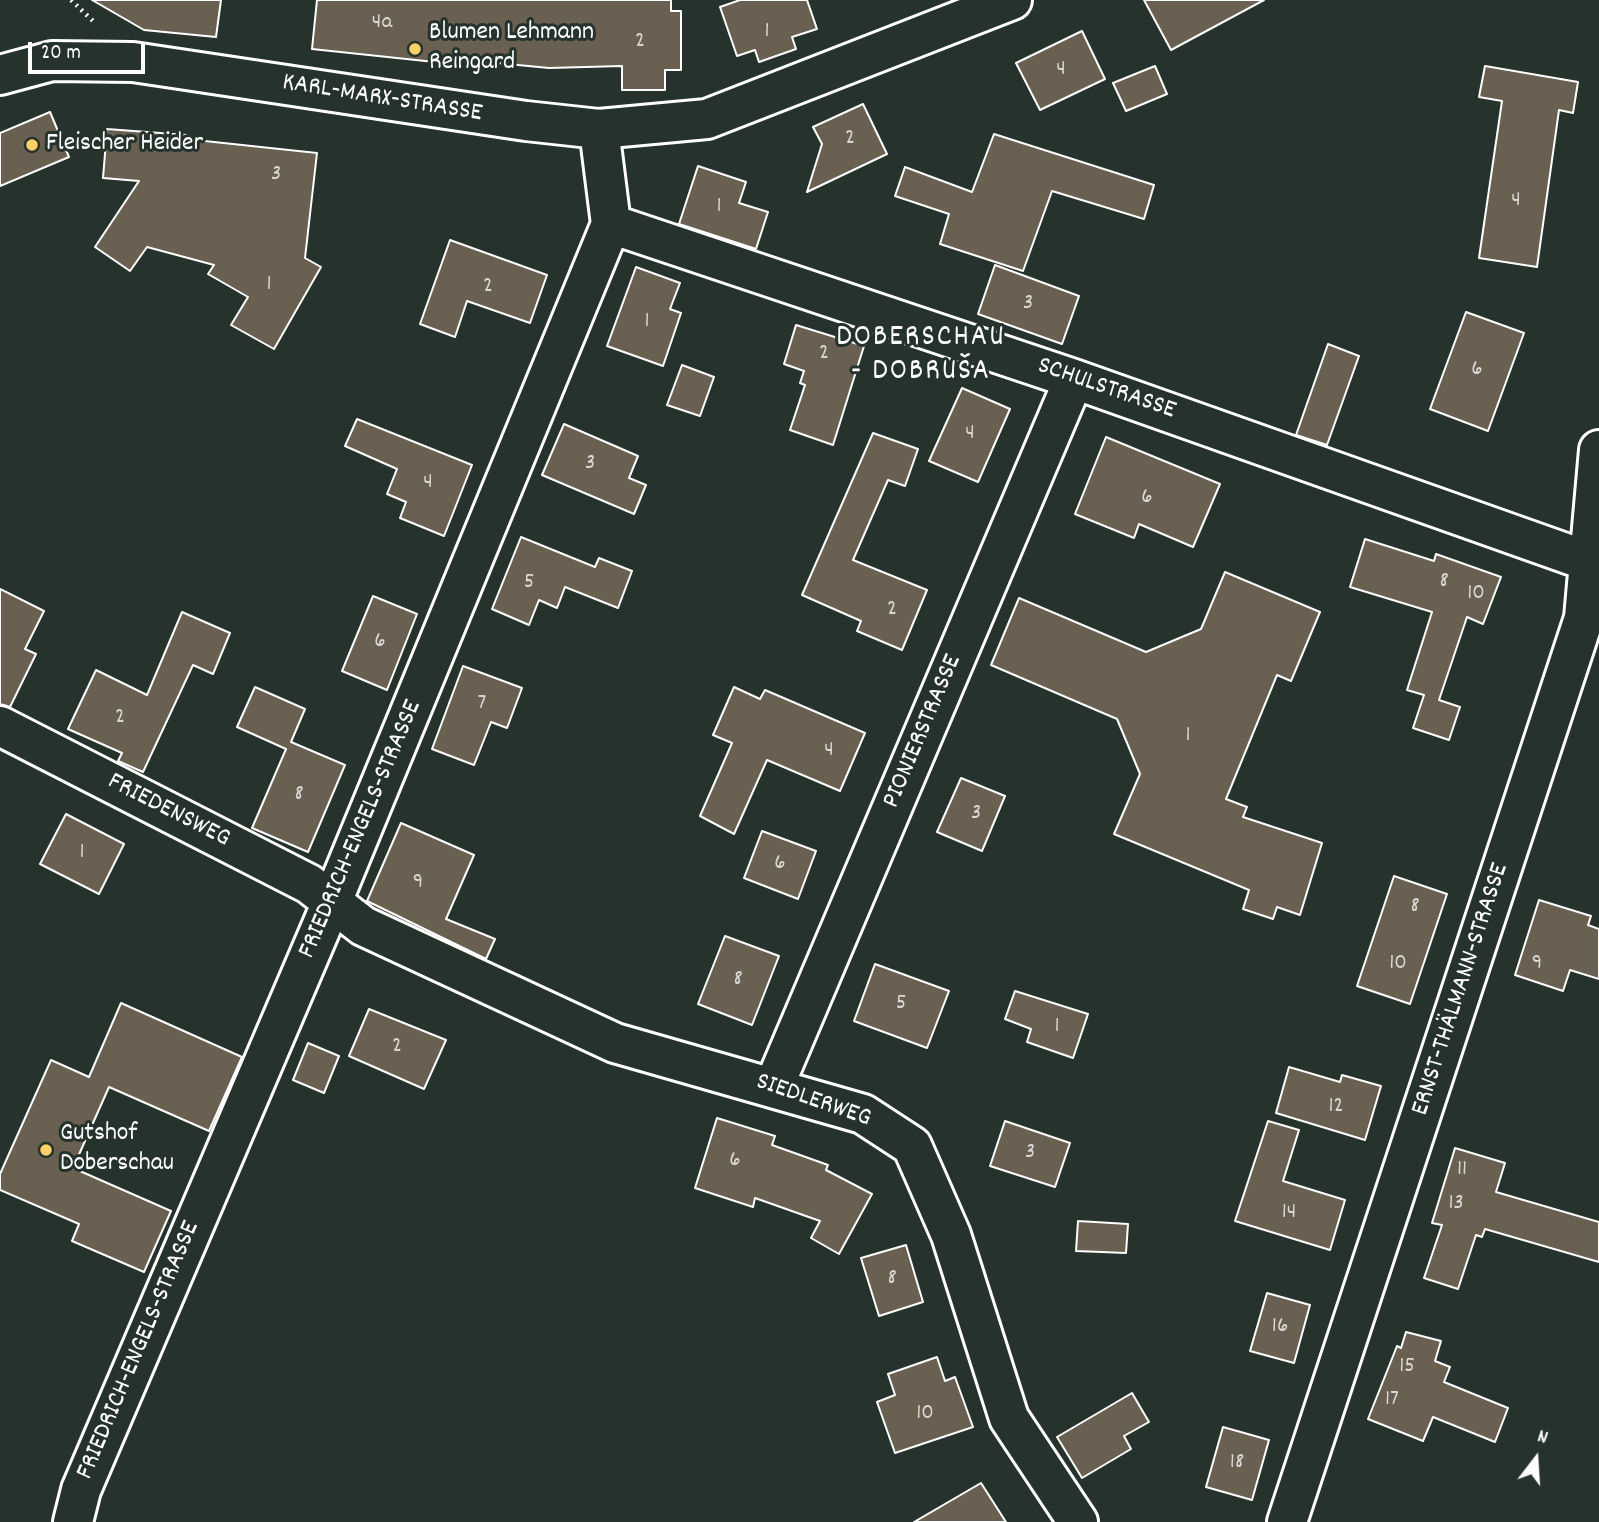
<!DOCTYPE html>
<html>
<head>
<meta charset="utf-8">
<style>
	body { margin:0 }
	#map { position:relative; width:1599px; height:1522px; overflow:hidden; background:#26332d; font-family:Dekko,sans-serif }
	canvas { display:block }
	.north { position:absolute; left:1501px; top:1424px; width:70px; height:70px; -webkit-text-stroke:5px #26332d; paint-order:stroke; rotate:17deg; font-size:19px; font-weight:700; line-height:28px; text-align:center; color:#fff }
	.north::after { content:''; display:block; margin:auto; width:24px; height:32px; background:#fff; clip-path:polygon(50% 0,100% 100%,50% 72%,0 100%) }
	.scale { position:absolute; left:28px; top:42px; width:117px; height:32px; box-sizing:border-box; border:4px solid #fff; border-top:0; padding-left:9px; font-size:21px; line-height:24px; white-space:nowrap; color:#fff; -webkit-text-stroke:5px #26332d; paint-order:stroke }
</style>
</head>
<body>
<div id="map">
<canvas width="1599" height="1522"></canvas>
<div class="north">N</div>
<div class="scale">20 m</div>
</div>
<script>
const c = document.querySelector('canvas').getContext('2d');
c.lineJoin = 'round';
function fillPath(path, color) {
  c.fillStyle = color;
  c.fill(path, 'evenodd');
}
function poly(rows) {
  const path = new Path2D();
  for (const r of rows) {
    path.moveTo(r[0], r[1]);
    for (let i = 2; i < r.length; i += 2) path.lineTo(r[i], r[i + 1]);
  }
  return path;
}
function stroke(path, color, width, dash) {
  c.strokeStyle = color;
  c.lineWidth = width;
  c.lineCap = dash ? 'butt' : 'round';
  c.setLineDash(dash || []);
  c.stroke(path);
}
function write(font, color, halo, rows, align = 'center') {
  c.font = font + ' Dekko,sans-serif';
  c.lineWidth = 6;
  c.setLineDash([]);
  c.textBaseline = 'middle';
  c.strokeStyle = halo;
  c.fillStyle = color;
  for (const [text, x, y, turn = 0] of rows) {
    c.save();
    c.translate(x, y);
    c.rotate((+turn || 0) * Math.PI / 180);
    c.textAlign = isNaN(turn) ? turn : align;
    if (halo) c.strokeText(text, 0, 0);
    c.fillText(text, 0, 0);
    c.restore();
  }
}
const building = poly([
	[92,0,221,0,216,37,144,30,92,0],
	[317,0,671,0,671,11,681,11,681,70,665,70,665,90,622,90,622,66,549,68,445,58,444,63,312,49,317,0],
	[740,0,807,0,817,29,792,37,796,49,759,62,755,50,737,56,720,7,740,0],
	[1144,0,1264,0,1171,50,1144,0],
	[1082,31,1105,79,1040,110,1016,63,1082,31],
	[1155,66,1167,94,1126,111,1113,83,1155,66],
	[1485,66,1578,82,1573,113,1559,110,1537,267,1479,258,1502,101,1479,97,1485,66],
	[863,104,887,154,807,192,822,144,813,127,863,104],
	[50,112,69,157,0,186,0,133,50,112],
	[107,129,187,135,186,139,317,153,305,258,321,267,274,349,231,325,248,297,208,274,214,265,147,247,130,271,95,247,139,181,103,178,107,129],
	[994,134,1154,185,1144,219,1052,191,1023,271,940,244,949,214,895,196,905,167,972,192,994,134],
	[698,166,746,182,739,203,768,212,756,249,679,224,698,166],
	[450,240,547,275,530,323,467,301,455,337,420,324,450,240],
	[995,265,1079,296,1062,344,978,314,995,265],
	[636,267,680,283,670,309,681,313,663,366,607,346,636,267],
	[1466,312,1524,333,1488,431,1430,409,1466,312],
	[796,325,864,346,833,445,790,430,805,385,800,383,804,371,784,364,796,325],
	[1328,344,1359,356,1327,445,1296,435,1328,344],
	[682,365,714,377,700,416,667,405,682,365],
	[962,388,1010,409,978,482,929,461,962,388],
	[357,419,472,465,444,536,400,518,406,502,387,494,397,469,345,446,357,419],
	[564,424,638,456,629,478,646,485,634,514,542,475,564,424],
	[873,433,918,449,905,486,888,480,853,560,927,590,902,650,857,631,861,621,802,595,873,433],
	[1106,437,1220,484,1193,547,1139,524,1134,538,1075,514,1106,437],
	[521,537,595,567,599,558,632,571,618,608,565,587,557,608,539,600,529,625,492,609,521,537],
	[1365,539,1434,561,1436,554,1501,577,1483,624,1467,617,1439,700,1460,707,1449,740,1413,728,1424,695,1407,690,1432,612,1350,587,1365,539],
	[1225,572,1320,612,1291,681,1277,675,1226,799,1247,807,1243,817,1322,843,1300,915,1277,907,1273,919,1243,909,1249,890,1114,834,1140,774,1117,719,991,665,1019,598,1146,652,1201,629,1225,572],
	[0,589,44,611,25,649,36,654,10,707,0,704,0,589],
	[373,596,417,614,387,690,342,671,373,596],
	[182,612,230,633,213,674,193,665,143,772,118,761,122,753,68,729,96,670,147,695,182,612],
	[463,666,522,688,507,728,491,722,474,765,432,749,463,666],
	[255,687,305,709,291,742,345,765,308,852,252,828,286,749,237,727,255,687],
	[734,687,760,699,765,690,865,733,840,791,767,760,734,834,700,816,732,743,713,735,734,687],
	[961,778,1005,796,982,851,937,832,961,778],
	[66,814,124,844,99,894,40,864,66,814],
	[401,823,474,855,446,919,495,939,486,959,367,901,401,823],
	[762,831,816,851,798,899,744,878,762,831],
	[1394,876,1447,894,1410,1004,1357,986,1394,876],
	[1539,900,1591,916,1588,925,1599,929,1599,979,1570,970,1563,991,1515,975,1539,900],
	[725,936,779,956,752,1025,698,1004,725,936],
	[875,964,949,991,927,1048,854,1021,875,964],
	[1015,991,1088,1014,1073,1058,1027,1042,1031,1029,1005,1019,1015,991],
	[121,1003,242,1057,209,1131,109,1087,73,1168,171,1211,144,1272,72,1241,79,1224,0,1190,0,1174,51,1060,89,1077,121,1003],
	[369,1009,446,1040,424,1089,349,1056,369,1009],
	[308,1043,339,1056,324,1093,293,1080,308,1043],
	[1289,1067,1340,1082,1342,1075,1381,1086,1365,1140,1276,1113,1289,1067],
	[717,1118,775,1136,772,1145,828,1165,826,1170,872,1194,839,1254,811,1238,820,1221,755,1198,753,1207,695,1188,717,1118],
	[1005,1121,1070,1143,1055,1187,990,1166,1005,1121],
	[1268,1121,1299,1130,1283,1181,1345,1200,1330,1250,1235,1221,1268,1121],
	[1455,1148,1505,1163,1496,1192,1599,1222,1599,1262,1485,1229,1482,1237,1476,1235,1458,1289,1424,1278,1442,1225,1432,1223,1455,1148],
	[1078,1221,1128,1224,1126,1253,1076,1251,1078,1221],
	[906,1245,923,1302,879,1316,861,1258,906,1245],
	[1267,1293,1310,1305,1294,1363,1250,1351,1267,1293],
	[1406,1332,1441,1341,1435,1361,1450,1367,1444,1382,1508,1408,1495,1442,1433,1417,1423,1441,1368,1419,1397,1346,1401,1348,1406,1332],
	[937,1357,945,1381,955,1377,973,1427,895,1453,877,1402,895,1395,888,1374,937,1357],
	[1132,1393,1149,1422,1124,1436,1131,1449,1082,1478,1057,1437,1132,1393],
	[1223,1427,1269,1440,1252,1500,1206,1487,1223,1427],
	[981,1483,1006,1522,914,1522,981,1483]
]);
const path = poly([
	[71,0,93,21]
]);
const minor = poly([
	[0,75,52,61,133,62,526,121,599,129,707,119,1012,0],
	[611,224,1074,379,1599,565],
	[0,726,309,884,363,926,615,1043,863,1114,912,1146,951,1235,1009,1418,1078,1522],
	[774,1086,1074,379],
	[73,1522,81,1490,332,902,611,224,599,129],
	[1287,1522,1584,618,1599,450]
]);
const markers = [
	[415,49,7,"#ffd166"],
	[32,145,7,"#ffd166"],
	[46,1150,7,"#ffd166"]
];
const numberNames = [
	["4a",382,24],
	["1",767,33],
	["2",640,43],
	["4",1061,71],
	["2",850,140],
	["3",276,176],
	["4",1516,202],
	["1",719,208],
	["1",269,286],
	["2",488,288],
	["3",1028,305],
	["1",647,323],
	["2",824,355],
	["6",1477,371],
	["4",970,435],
	["3",590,465],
	["4",428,484],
	["6",1147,499],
	["8",1444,583],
	["5",529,584],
	["10",1476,595],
	["2",892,611],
	["6",380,643],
	["7",482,705],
	["2",120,719],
	["1",1188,737],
	["4",829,752],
	["8",299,796],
	["3",976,815],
	["1",82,854],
	["6",780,865],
	["9",418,884],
	["8",1415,908],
	["10",1398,965],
	["9",1537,965],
	["8",738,981],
	["5",901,1005],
	["1",1057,1028],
	["2",397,1048],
	["12",1336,1108],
	["3",1030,1154],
	["6",735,1162],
	["11",1462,1171],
	["13",1456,1205],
	["14",1289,1214],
	["8",892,1280],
	["16",1280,1328],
	["15",1407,1368],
	["17",1392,1401],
	["10",925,1415],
	["18",1237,1464]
];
const poiNames = [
	["Blumen Lehmann",429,34],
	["Reingard",429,64],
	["Fleischer Heider",46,145],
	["Gutshof",60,1135],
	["Doberschau",60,1165]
];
const streetNames = [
	["KARL-MARX-STRASSE",382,100,9],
	["SCHULSTRASSE",1106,390,19],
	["PIONIERSTRASSE",924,732,-67],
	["FRIEDENSWEG",168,812,27],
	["FRIEDRICH-ENGELS-STRASSE",362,830,-67],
	["ERNST-THÄLMANN-STRASSE",1462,990,-72],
	["SIEDLERWEG",813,1102,19],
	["FRIEDRICH-ENGELS-STRASSE",140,1351,-67]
];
const quarterNames = [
	["DOBERSCHAU",921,340],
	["- DOBRUŠA",921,374]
];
fillPath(building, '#696052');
stroke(building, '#fff', 2);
stroke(minor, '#fff', 44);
stroke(path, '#fff', 4.5, [2, 5]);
stroke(minor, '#26332d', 38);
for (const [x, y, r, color] of markers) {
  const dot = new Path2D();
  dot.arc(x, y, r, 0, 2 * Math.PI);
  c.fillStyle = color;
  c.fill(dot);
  stroke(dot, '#26332d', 2.5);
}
write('23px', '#dad7d4', null, numberNames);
write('26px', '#fff', '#26332d', poiNames, 'left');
write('26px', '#fff', '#26332d', streetNames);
c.letterSpacing = '2px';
write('30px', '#fff', '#26332d', quarterNames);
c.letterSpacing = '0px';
</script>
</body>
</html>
